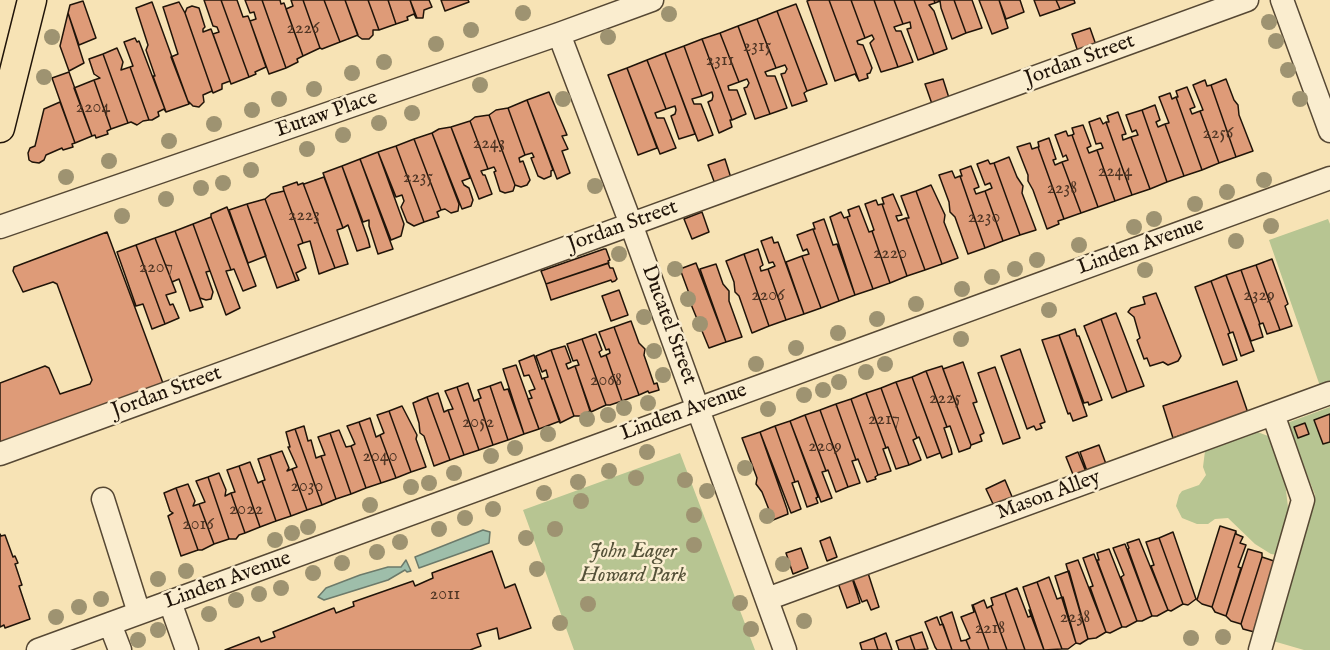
<!DOCTYPE html>
<html>
<head>
<meta charset="utf-8">
<style>
	body { margin:0 }
	canvas { display:block; background:#f7e3b5 }
</style>
</head>
<body>
<canvas width="1330" height="650"></canvas>
<script>
const c = document.querySelector('canvas').getContext('2d');
c.lineJoin = 'round';
function fillPath(path, color) {
  c.fillStyle = color;
  c.fill(path, 'evenodd');
}
function poly(rows) {
  const path = new Path2D();
  for (const r of rows) {
    path.moveTo(r[0], r[1]);
    for (let i = 2; i < r.length; i += 2) path.lineTo(r[i], r[i + 1]);
  }
  return path;
}
function stroke(path, color, width, dash) {
  c.strokeStyle = color;
  c.lineWidth = width;
  c.lineCap = dash ? 'butt' : 'round';
  c.setLineDash(dash || []);
  c.stroke(path);
}
function write(font, color, halo, rows, align = 'center') {
  c.font = font + ' "IM FELL English",serif';
  c.lineWidth = 5;
  c.setLineDash([]);
  c.textBaseline = 'middle';
  c.strokeStyle = halo;
  c.fillStyle = color;
  for (const [text, x, y, turn = 0] of rows) {
    c.save();
    c.translate(x, y);
    c.rotate((+turn || 0) * Math.PI / 180);
    c.textAlign = isNaN(turn) ? turn : align;
    if (halo) c.strokeText(text, 0, 0);
    c.fillText(text, 0, 0);
    c.restore();
  }
}
const green = poly([
	[1328,219,1330,224,1330,383,1320,386,1269,240],
	[1330,407,1330,650,1304,650,1273,641,1315,495,1287,423],
	[1255,431,1268,436,1275,444,1285,465,1285,482,1289,516,1278,555,1271,554,1255,544,1228,518,1215,519,1208,524,1197,524,1182,518,1176,506,1179,495,1182,491,1199,485,1206,475,1203,467,1205,451,1221,440,1236,440,1246,432],
	[680,453,755,650,574,650,523,510]
]);
const water = poly([
	[483,530,490,532,489,543,419,568,415,557,483,530],
	[406,560,411,571,407,572,405,570,388,580,324,600,318,597,326,588,360,575,388,567,401,567,406,560]
]);
const building = poly([
	[204,0,221,0,249,77,231,84,230,81,213,34,219,32,217,27,213,26,204,0],
	[221,0,237,0,243,17,248,16,250,21,266,67,255,72,256,74,249,77,221,0],
	[245,0,262,0,286,68,269,74,250,21,256,19,254,12,250,13,245,0],
	[262,0,280,0,281,4,284,3,303,56,297,59,298,62,286,68,262,0],
	[291,0,303,0,320,48,303,56,286,9,293,6,291,0],
	[303,0,324,0,340,42,322,49,320,48,303,0],
	[324,0,345,0,358,35,340,42,324,0],
	[345,0,368,0,379,30,373,30,373,35,369,39,362,39,358,36,345,0],
	[368,0,388,0,396,24,379,30,368,0],
	[388,0,410,0,416,18,414,14,407,17,408,20,396,24,388,0],
	[410,0,429,0,432,7,424,10,423,18,417,18,410,0],
	[441,0,468,0,469,2,445,11,441,0],
	[810,0,829,0,859,81,855,74,835,81,807,1,810,0],
	[829,0,851,0,865,38,857,41,858,44,863,45,872,68,870,73,867,74,868,78,859,81,829,0],
	[851,0,874,0,898,67,881,72,870,43,874,39,872,35,865,38,851,0],
	[874,0,894,0,903,24,894,27,896,31,901,31,913,62,898,67,874,0],
	[894,0,914,0,934,54,918,60,907,29,911,28,910,22,903,24,894,0],
	[914,0,934,0,935,3,929,5,934,11,947,49,934,54,914,0],
	[934,0,954,0,966,33,952,39,941,8,940,1,935,3,934,0],
	[954,0,972,0,982,28,966,33,954,0],
	[979,0,999,0,1008,28,992,34,979,0],
	[999,0,1020,0,1024,12,1006,19,999,0],
	[1034,0,1056,0,1060,9,1040,16,1034,0],
	[1056,0,1074,0,1075,3,1060,9,1056,0],
	[83,1,96,38,79,45,68,13,70,5,83,1],
	[152,2,189,104,166,112,153,76,155,76,146,50,148,45,136,8,152,2],
	[179,2,185,13,213,93,212,91,203,95,204,102,199,107,193,106,188,101,189,104,171,57,178,54,163,7,179,2],
	[796,4,827,84,807,91,777,11,796,4],
	[192,6,199,8,205,27,203,29,203,32,211,29,230,81,222,84,222,89,213,93,185,13,187,8,192,6],
	[777,11,807,91,804,93,807,101,792,106,781,74,785,73,787,69,785,65,776,68,757,19,777,11],
	[68,13,84,63,69,71,60,46,68,13],
	[757,19,776,68,765,72,767,76,775,76,787,108,770,114,738,26,757,19],
	[738,26,770,114,755,119,744,88,747,87,749,83,747,79,739,82,720,33,738,26],
	[1090,28,1096,45,1078,52,1072,34,1090,28],
	[720,33,739,82,728,86,729,90,737,90,746,114,732,120,702,39,720,33],
	[135,38,137,42,139,41,166,112,164,109,158,112,159,116,152,120,149,120,130,67,133,66,124,42,135,38],
	[702,39,732,120,730,120,732,127,719,133,708,102,712,100,713,96,712,92,702,96,684,46,702,39],
	[684,46,702,96,692,99,694,104,701,104,713,135,698,141,665,53,684,46],
	[117,48,123,62,121,70,130,67,149,120,143,121,137,125,131,122,128,123,103,54,117,48],
	[665,53,695,134,679,139,671,116,675,114,676,110,675,106,666,109,647,60,665,53],
	[103,54,128,123,111,129,94,80,100,78,94,74,89,59,103,54],
	[647,60,666,109,655,113,657,118,664,118,676,148,660,154,627,68,647,60],
	[627,68,657,148,638,155,608,75,627,68],
	[69,72,92,136,75,143,52,78,69,72],
	[943,79,949,98,932,104,925,84,943,79],
	[1226,79,1234,100,1238,105,1239,115,1253,151,1236,157,1211,85,1226,79],
	[94,80,111,129,107,131,108,134,96,138,95,135,92,136,74,88,94,80],
	[1205,80,1207,86,1211,85,1236,157,1219,163,1200,111,1203,110,1193,85,1205,80],
	[1187,87,1195,107,1190,109,1192,114,1200,111,1219,163,1202,170,1176,97,1178,97,1176,91,1187,87],
	[549,92,567,135,562,136,568,149,562,151,570,173,557,179,527,100,549,92],
	[1170,93,1172,99,1176,97,1202,170,1184,176,1165,124,1169,123,1159,97,1170,93],
	[527,100,553,170,551,171,551,176,544,179,538,176,531,158,534,157,532,153,525,155,508,108,527,100],
	[60,102,75,143,72,144,73,147,63,150,62,148,46,155,44,160,39,163,32,162,29,160,28,153,30,148,35,146,44,109,60,102],
	[1155,105,1160,120,1156,122,1158,127,1165,124,1184,176,1167,182,1142,110,1155,105],
	[508,108,525,155,519,158,520,162,523,161,530,180,527,185,521,187,515,185,489,115,496,110,508,108],
	[1142,110,1167,182,1150,189,1131,137,1138,135,1136,130,1132,132,1126,115,1142,110],
	[1118,112,1126,134,1122,135,1123,140,1131,137,1150,189,1132,195,1106,122,1109,122,1107,116,1118,112],
	[489,115,515,185,513,191,505,193,500,191,494,172,496,171,494,167,488,169,470,121,475,117,489,115],
	[1100,118,1103,124,1106,122,1132,195,1115,201,1097,150,1103,148,1101,143,1096,144,1089,122,1100,118],
	[470,121,488,169,481,171,483,175,485,175,492,194,479,199,451,127,470,121],
	[1083,125,1091,146,1087,148,1089,153,1097,150,1115,201,1098,207,1072,135,1074,134,1072,128,1083,125],
	[451,127,470,178,462,181,464,185,469,188,473,200,471,206,462,209,432,133,439,129,451,127],
	[1066,131,1068,136,1072,135,1098,207,1081,213,1062,162,1068,160,1066,155,1063,157,1055,135,1066,131],
	[432,133,459,204,458,211,451,213,445,209,441,210,414,139,432,133],
	[1049,138,1056,159,1053,160,1055,165,1062,162,1081,213,1064,219,1038,147,1039,147,1038,142,1049,138],
	[414,139,441,210,437,212,439,217,424,222,396,146,414,139],
	[1030,143,1032,149,1038,147,1064,219,1058,221,1059,224,1047,229,1033,190,1028,181,1028,175,1017,147,1030,143],
	[396,146,424,222,414,226,407,222,401,207,404,201,402,195,396,197,378,152,396,146],
	[378,152,404,224,401,236,391,240,360,159,378,152],
	[1009,157,1017,177,1023,186,1022,193,1036,230,1020,235,994,163,1009,157],
	[360,159,393,249,378,254,369,226,369,220,363,222,342,166,360,159],
	[725,159,731,178,715,184,708,165,725,159],
	[988,160,990,164,994,163,1020,235,1003,241,985,191,992,188,990,183,985,185,977,164,988,160],
	[342,166,368,239,370,247,357,251,348,225,343,228,323,173,342,166],
	[971,166,979,187,974,189,976,194,985,191,1003,241,985,248,960,176,962,176,960,170,971,166],
	[952,171,955,178,960,176,985,248,968,254,955,217,950,212,949,202,939,175,952,171],
	[324,177,343,228,337,230,348,264,335,268,303,183,304,184,324,177],
	[297,182,298,185,303,183,335,268,319,274,310,241,303,243,284,191,283,187,297,182],
	[931,185,945,215,944,222,958,258,942,264,916,191,931,185],
	[284,191,303,243,298,245,306,268,296,273,299,280,296,281,265,199,271,194,284,191],
	[916,191,942,264,925,270,906,218,909,218,901,196,916,191],
	[893,194,902,215,896,216,898,221,906,218,925,270,907,276,882,204,884,204,882,198,893,194],
	[265,199,296,281,277,288,247,204,265,199],
	[876,200,878,205,882,204,907,276,890,283,872,231,874,230,865,204,876,200],
	[247,204,266,256,248,263,229,210,247,204],
	[859,206,869,232,872,231,890,283,873,289,847,217,850,216,848,210,859,206],
	[227,207,256,286,243,291,234,269,231,270,211,217,211,214,227,207],
	[702,212,709,232,692,239,684,219,702,212],
	[841,212,844,218,847,217,873,289,855,295,830,217,841,212],
	[211,217,231,270,226,271,240,308,226,315,193,224,211,217],
	[824,219,833,245,837,244,855,295,839,301,813,229,815,229,813,223,824,219],
	[193,224,210,271,206,272,213,292,211,299,206,300,200,298,175,231,193,224],
	[813,229,839,301,821,308,802,256,809,254,807,249,803,251,797,235,813,229],
	[175,231,203,307,190,311,179,279,172,282,176,292,155,238,175,231],
	[107,232,164,386,0,447,0,383,45,366,49,368,60,394,90,384,92,380,57,284,53,282,23,292,13,271,14,267,107,232],
	[772,237,774,243,778,242,804,314,786,320,768,269,775,266,773,262,769,263,761,241,772,237],
	[155,238,176,292,166,295,170,305,173,304,179,318,165,324,136,245,155,238],
	[136,245,165,324,152,329,143,304,136,306,117,252,136,245],
	[604,249,606,249,610,260,608,261,609,263,546,284,541,271,604,249],
	[758,249,763,265,760,267,761,271,768,269,786,320,769,326,744,254,758,249],
	[744,254,769,326,752,333,739,296,735,292,734,282,726,261,744,254],
	[802,256,821,308,804,314,786,262,802,256],
	[1272,259,1288,304,1285,306,1292,326,1280,330,1256,265,1272,259],
	[608,263,610,268,613,268,617,279,615,281,612,282,611,280,551,300,546,284,608,263],
	[696,263,726,342,709,348,688,297,690,296,680,269,696,263],
	[716,264,723,284,729,291,729,301,742,337,726,342,700,269,716,264],
	[1256,265,1280,330,1267,334,1263,323,1260,324,1241,270,1256,265],
	[1241,270,1260,324,1259,324,1263,337,1251,341,1226,275,1241,270],
	[1226,275,1254,351,1241,356,1233,332,1230,333,1211,281,1226,275],
	[1211,281,1230,333,1228,334,1237,360,1223,365,1195,287,1211,281],
	[619,290,628,315,611,321,602,296,619,290],
	[1156,293,1181,356,1178,361,1168,365,1163,362,1150,366,1147,358,1144,359,1137,340,1140,338,1134,317,1128,312,1131,308,1145,304,1143,297,1156,293],
	[1116,313,1144,386,1127,392,1101,319,1116,313],
	[1101,319,1127,392,1112,398,1084,326,1101,319],
	[631,321,639,343,645,349,644,355,654,384,657,383,659,390,649,393,648,391,639,395,614,327,631,321],
	[614,327,639,395,622,401,606,355,610,353,609,349,606,350,599,332,614,327],
	[1075,329,1077,336,1079,336,1102,400,1089,405,1088,402,1084,403,1059,335,1075,329],
	[596,334,602,350,599,352,601,357,606,355,622,401,610,405,606,405,582,339,596,334],
	[1059,335,1087,416,1073,421,1070,413,1068,414,1042,340,1059,335],
	[582,339,606,405,591,412,575,366,579,365,577,360,573,361,567,344,582,339],
	[565,346,571,362,566,364,568,369,575,366,590,411,581,416,574,416,551,350,565,346],
	[1020,349,1045,422,1040,424,1042,428,1036,430,1034,426,1027,429,1001,356,1020,349],
	[551,350,574,416,560,423,544,378,548,377,546,370,542,372,536,356,551,350],
	[534,355,542,379,544,378,560,421,539,429,528,399,532,398,529,391,535,389,529,375,524,376,519,361,534,355],
	[963,362,977,402,973,403,984,433,980,435,982,441,971,445,943,369,963,362],
	[516,365,539,429,524,434,503,369,516,365],
	[942,366,971,445,970,448,959,452,950,426,947,427,926,371,942,366],
	[995,367,1020,438,1003,444,978,373,995,367],
	[926,371,947,427,944,428,951,449,952,454,942,458,912,377,926,371],
	[912,377,940,453,927,458,919,437,917,438,896,382,912,377],
	[1237,381,1248,413,1173,438,1163,406,1237,381],
	[501,382,504,390,508,389,524,434,508,440,490,386,501,382],
	[896,382,917,438,913,440,921,460,909,465,881,388,896,382],
	[468,383,474,401,478,399,493,445,479,450,457,387,468,383],
	[490,386,508,440,493,445,478,399,481,398,478,390,490,386],
	[457,387,479,450,464,455,448,410,453,409,445,391,457,387],
	[881,388,909,465,896,469,888,447,886,448,866,393,881,388],
	[438,393,444,412,448,410,464,455,450,460,427,397,438,393],
	[866,393,886,448,883,449,891,471,878,475,851,399,866,393],
	[427,397,450,460,434,466,424,436,420,433,419,423,413,403,427,397],
	[851,399,878,475,875,477,876,479,867,482,858,459,856,460,836,404,851,399],
	[836,404,856,460,852,461,860,483,848,487,820,410,836,404],
	[402,406,417,435,416,439,426,467,411,472,389,411,402,406],
	[820,410,848,487,836,492,828,470,826,471,805,415,820,410],
	[389,411,411,472,396,478,380,435,384,433,377,415,389,411],
	[1330,414,1330,442,1323,444,1314,420,1330,414],
	[805,415,826,471,822,472,832,498,821,502,790,421,805,415],
	[370,418,376,437,380,435,396,478,381,483,359,422,370,418],
	[790,421,818,497,816,498,818,503,807,507,798,481,795,482,775,426,790,421],
	[359,422,381,483,366,488,351,446,355,444,347,426,359,422],
	[1305,423,1309,434,1298,438,1294,427,1305,423],
	[304,426,308,441,311,440,316,458,321,456,336,499,322,505,295,429,304,426],
	[775,426,795,482,792,483,801,509,791,513,760,432,775,426],
	[295,429,322,505,307,510,292,469,297,467,288,447,290,447,286,432,295,429],
	[339,430,346,447,351,446,366,488,351,494,330,433,339,430],
	[760,432,787,509,788,514,773,520,762,492,756,484,757,478,742,438,760,432],
	[330,433,351,494,336,499,321,456,325,455,318,437,330,433],
	[1099,445,1106,464,1087,471,1080,452,1099,445],
	[282,451,289,468,287,471,292,469,307,510,291,516,270,455,282,451],
	[1078,452,1086,472,1074,477,1066,457,1078,452],
	[270,455,291,516,276,521,262,481,265,480,258,459,270,455],
	[250,462,258,483,262,481,276,521,260,527,239,466,250,462],
	[239,466,260,527,245,533,231,493,235,492,227,470,239,466],
	[219,473,226,490,225,496,231,493,245,533,239,535,236,539,229,539,208,477,219,473],
	[208,477,229,539,214,544,199,504,205,502,196,481,208,477],
	[1005,480,1013,499,994,506,986,489,1005,480],
	[188,484,195,501,193,506,199,504,214,544,202,550,198,550,176,488,188,484],
	[176,488,198,550,181,556,168,516,173,513,170,511,164,493,176,488],
	[1220,526,1236,531,1212,607,1202,604,1197,600,1220,526],
	[1236,531,1236,534,1243,537,1240,543,1246,545,1238,567,1241,568,1226,616,1215,612,1212,607,1236,531],
	[1173,532,1196,599,1188,605,1183,604,1159,538,1173,532],
	[0,534,1,536,5,535,13,557,15,556,18,563,15,564,22,585,19,586,30,619,5,628,4,625,0,627,0,534],
	[830,537,837,557,827,561,820,541,830,537],
	[1159,538,1183,604,1171,611,1168,610,1151,566,1154,565,1146,542,1159,538],
	[1139,539,1168,610,1157,616,1152,616,1128,549,1129,548,1127,543,1139,539],
	[1125,544,1152,616,1142,621,1137,621,1121,577,1124,575,1113,548,1125,544],
	[801,548,808,568,793,574,786,553,801,548],
	[1109,549,1137,621,1126,627,1122,627,1097,560,1099,560,1097,553,1109,549],
	[1248,549,1262,553,1262,557,1241,624,1231,621,1226,616,1248,549],
	[492,551,505,588,515,584,531,628,499,639,497,628,477,634,481,646,470,650,225,650,259,637,261,642,275,637,273,632,334,608,336,613,354,606,353,602,413,581,415,586,433,578,432,573,492,551],
	[1094,554,1122,627,1110,633,1106,632,1090,587,1093,586,1083,558,1094,554],
	[1262,557,1277,562,1258,633,1243,629,1241,624,1262,557],
	[1078,560,1106,632,1096,638,1088,639,1066,564,1078,560],
	[1069,571,1088,639,1080,644,1076,643,1055,576,1069,571],
	[868,573,879,607,871,610,867,600,862,602,853,579,868,573],
	[1049,577,1057,599,1063,597,1076,643,1068,649,1062,649,1037,582,1049,577],
	[852,578,860,603,847,608,838,583,852,578],
	[1037,582,1062,649,1044,650,1023,587,1037,582],
	[1017,588,1028,617,1031,616,1029,610,1044,650,1025,650,1005,593,1017,588],
	[1005,593,1025,650,1007,650,991,606,993,605,991,598,1005,593],
	[984,600,987,608,991,606,1007,650,989,650,973,605,984,600],
	[972,605,973,605,989,650,970,650,966,640,970,638,961,617,974,612,972,605],
	[952,612,961,641,966,640,970,650,952,650,940,617,952,612],
	[937,617,940,625,943,624,952,650,937,650,935,647,925,622,937,617],
	[922,632,928,649,915,650,910,636,922,632],
	[886,633,892,650,878,650,874,638,886,633],
	[910,636,915,650,899,650,896,641,910,636],
	[874,638,878,650,862,650,860,643,874,638]
]);
const minor = poly([
	[1282,0,1330,131],
	[559,34,631,224,785,650],
	[0,227,559,34,652,0],
	[0,454,1247,0],
	[103,499,139,613],
	[767,599,1330,393],
	[170,602,187,650],
	[110,624,120,650],
	[38,650,1330,178],
	[1260,650,1303,500,1273,414]
]);
const major = poly([
	[0,128,32,0]
]);
const trees = [
	[523,13],
	[669,14],
	[1269,22],
	[471,30],
	[52,37],
	[608,37],
	[1276,41],
	[436,44],
	[384,62],
	[1288,70],
	[352,73],
	[44,77],
	[480,85],
	[314,89],
	[279,99],
	[563,99],
	[1300,99],
	[252,110],
	[412,113],
	[379,123],
	[214,124],
	[343,135],
	[169,141],
	[307,149],
	[109,161],
	[251,170],
	[66,177],
	[1264,180],
	[223,183],
	[595,186],
	[201,188],
	[1227,192],
	[166,199],
	[1195,204],
	[122,216],
	[1154,219],
	[1271,226],
	[1134,227],
	[1236,241],
	[1079,245],
	[619,254],
	[1037,260],
	[675,269],
	[1015,269],
	[1145,270],
	[992,277],
	[962,289],
	[688,299],
	[916,304],
	[1049,310],
	[644,317],
	[877,319],
	[700,324],
	[838,333],
	[961,339],
	[796,348],
	[654,351],
	[756,364],
	[885,364],
	[866,372],
	[663,375],
	[839,382],
	[823,390],
	[804,395],
	[648,403],
	[624,408],
	[768,409],
	[608,415],
	[587,419],
	[548,434],
	[515,448],
	[647,452],
	[491,456],
	[745,468],
	[609,471],
	[454,473],
	[636,478],
	[685,480],
	[578,482],
	[429,483],
	[411,487],
	[707,491],
	[544,493],
	[581,501],
	[370,505],
	[493,509],
	[694,515],
	[767,516],
	[465,518],
	[308,527],
	[439,529],
	[555,529],
	[292,533],
	[526,538],
	[275,540],
	[400,542],
	[694,545],
	[377,552],
	[342,563],
	[783,564],
	[537,569],
	[186,571],
	[313,573],
	[158,579],
	[281,588],
	[259,594],
	[101,599],
	[236,600],
	[740,603],
	[588,604],
	[79,607],
	[209,614],
	[56,617],
	[804,621],
	[560,623],
	[751,629],
	[158,630],
	[1223,637],
	[1191,638],
	[138,640]
];
const numberNames = [
	["2226",303,29],
	["2315",757,47],
	["2311",720,61],
	["2204",93,108],
	["2256",1218,134],
	["2243",489,144],
	["2244",1115,172],
	["2235",418,178],
	["2238",1062,189],
	["2223",304,216],
	["2230",984,218],
	["2220",890,254],
	["2207",156,268],
	["2206",768,296],
	["2329",1259,296],
	["2068",606,381],
	["2225",945,399],
	["2217",884,420],
	["2052",478,423],
	["2209",825,447],
	["2040",380,457],
	["2030",307,487],
	["2022",246,510],
	["2016",198,525],
	["2011",445,595],
	["2238",1075,618],
	["2218",990,629]
];
const streetNames = [
	["Jordan Street",1080,61,-20],
	["Eutaw Place",327,115,-19],
	["Jordan Street",623,227,-20],
	["Linden Avenue",1141,247,-20],
	["Ducatel Street",668,325,70],
	["Jordan Street",167,393,-20],
	["Linden Avenue",684,413,-20],
	["Mason Alley",1049,496,-20],
	["Linden Avenue",228,581,-20]
];
const parkNames = [
	["John Eager",633,553],
	["Howard Park",633,577]
];
fillPath(green, '#b7c592');
fillPath(water, '#9ebeaa');
stroke(water, '#6c7a6a', 1.5);
fillPath(building, '#de9b78');
stroke(building, '#201409', 1.5);
stroke(minor, '#564834', 25);
stroke(major, '#201409', 31);
stroke(minor, '#faedcf', 22);
stroke(major, '#f7e3b5', 28);
c.fillStyle = '#9e9371';
for (const [x, y] of trees) {
  c.beginPath();
  c.arc(x, y, 8, 0, 2 * Math.PI);
  c.fill();
}
write('18px', '#503625', null, numberNames);
write('21px', '#201409', '#faedcf', streetNames);
write('italic 21px', '#555239', '#faedcf', parkNames);
</script>
</body>
</html>
